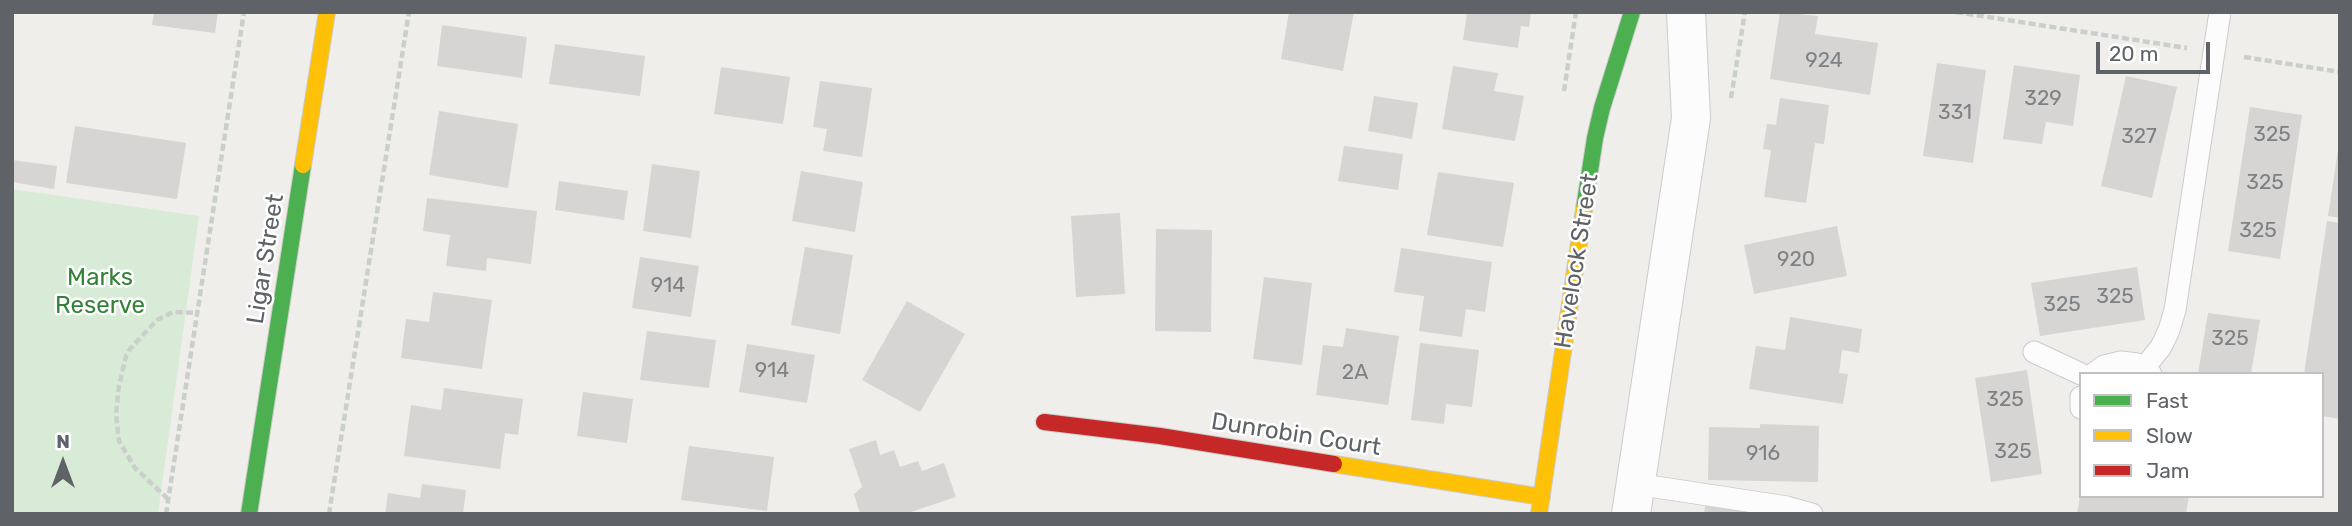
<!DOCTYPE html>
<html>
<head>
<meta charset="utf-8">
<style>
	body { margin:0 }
	#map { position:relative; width:2352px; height:526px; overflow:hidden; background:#efeeea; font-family:Rubik,sans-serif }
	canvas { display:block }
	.frame { position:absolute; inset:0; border:14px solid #5f6368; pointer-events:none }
	.legend { position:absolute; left:2079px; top:372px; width:245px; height:126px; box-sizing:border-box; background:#fff; border:2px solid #bfc1c3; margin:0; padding:9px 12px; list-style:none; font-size:21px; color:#5f6368 }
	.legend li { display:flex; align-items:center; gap:14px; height:35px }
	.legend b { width:35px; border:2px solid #bfc1c3 }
	.north { position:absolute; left:28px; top:428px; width:70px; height:70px; -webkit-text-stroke:5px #fff; paint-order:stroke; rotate:0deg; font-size:19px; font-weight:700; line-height:28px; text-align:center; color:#5f6368 }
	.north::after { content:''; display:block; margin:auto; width:24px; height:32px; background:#5f6368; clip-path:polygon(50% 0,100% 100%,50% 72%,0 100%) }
	.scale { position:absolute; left:2096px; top:42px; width:114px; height:32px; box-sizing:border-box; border:4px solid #5f6368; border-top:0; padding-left:9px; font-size:21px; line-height:24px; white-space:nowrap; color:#5f6368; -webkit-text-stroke:5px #fff; paint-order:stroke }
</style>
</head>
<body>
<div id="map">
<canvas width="2352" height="526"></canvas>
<div class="frame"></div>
<ul class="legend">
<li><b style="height:9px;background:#4caf50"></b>Fast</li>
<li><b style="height:9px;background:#ffc107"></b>Slow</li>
<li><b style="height:9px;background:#c62828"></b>Jam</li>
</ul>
<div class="north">N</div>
<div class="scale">20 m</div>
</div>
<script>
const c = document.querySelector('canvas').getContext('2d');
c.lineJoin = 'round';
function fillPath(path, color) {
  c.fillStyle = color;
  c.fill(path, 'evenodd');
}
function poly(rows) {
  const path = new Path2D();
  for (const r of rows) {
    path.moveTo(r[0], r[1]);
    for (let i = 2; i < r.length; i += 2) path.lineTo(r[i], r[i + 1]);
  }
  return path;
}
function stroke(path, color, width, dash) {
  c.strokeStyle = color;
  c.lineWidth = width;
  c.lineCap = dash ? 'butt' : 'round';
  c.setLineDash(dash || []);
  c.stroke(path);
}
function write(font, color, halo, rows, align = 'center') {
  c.font = font + ' Rubik,sans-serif';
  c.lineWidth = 5;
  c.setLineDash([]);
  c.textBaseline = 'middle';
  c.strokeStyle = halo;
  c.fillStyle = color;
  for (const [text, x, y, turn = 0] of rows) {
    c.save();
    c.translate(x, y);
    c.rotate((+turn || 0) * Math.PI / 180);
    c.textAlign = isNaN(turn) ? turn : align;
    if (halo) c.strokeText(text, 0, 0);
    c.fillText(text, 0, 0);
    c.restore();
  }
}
const green = poly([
	[12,189,199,216,158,514,12,514]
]);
const building = poly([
	[154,12,218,12,215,33,152,25],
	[1289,12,1354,12,1343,71,1281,59],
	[1467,12,1531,12,1529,27,1521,26,1518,48,1463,40],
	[1780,12,1818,16,1815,34,1878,43,1870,95,1770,79],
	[442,25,527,37,522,78,437,66],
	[555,44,645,56,640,96,549,84],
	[1937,63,1986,70,1973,163,1923,156],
	[2014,65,2080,75,2073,126,2046,122,2042,144,2003,139],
	[1453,66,1498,73,1494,91,1524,96,1515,141,1442,129],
	[721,67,790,77,783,124,714,114],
	[2126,76,2177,87,2152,198,2101,186],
	[820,81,872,88,862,157,823,151,827,129,813,127],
	[1374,96,1418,103,1412,139,1368,131],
	[1780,98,1829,105,1824,144,1815,143,1806,203,1764,197,1771,150,1763,149,1767,124,1776,125],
	[2250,107,2302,115,2280,259,2228,251],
	[439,111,518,124,508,188,429,175],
	[75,126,186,143,177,199,66,183],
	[1344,146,1403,154,1398,190,1338,181],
	[2338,150,2340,150,2340,218,2328,216],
	[12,160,57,166,54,189,12,182],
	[652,164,700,171,691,238,643,231],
	[801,171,863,182,855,232,792,221],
	[1438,172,1514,183,1503,247,1427,235],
	[559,181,628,191,624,220,555,210],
	[427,198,537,211,531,264,487,258,486,271,446,266,450,235,423,231],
	[1120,213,1125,294,1076,297,1071,216],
	[2327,221,2340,223,2340,419,2322,416,2322,374,2304,374],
	[1837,226,1847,276,1754,294,1744,245],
	[1156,229,1212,230,1211,332,1155,331],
	[805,247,853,255,840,334,791,325],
	[1401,248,1492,262,1485,312,1466,309,1462,337,1419,331,1424,296,1394,292],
	[640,257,699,266,691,317,632,308],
	[2137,267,2145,320,2040,336,2031,283],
	[1264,277,1312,283,1302,365,1253,359],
	[433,292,492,300,482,369,401,358,406,319,429,322],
	[907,301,965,334,920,412,862,380],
	[2208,313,2260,320,2251,374,2198,374],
	[1790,317,1862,329,1859,353,1842,350,1839,373,1848,374,1843,404,1749,389,1756,346,1785,350],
	[1346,328,1399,336,1388,405,1316,395,1323,345,1343,347],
	[647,331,716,340,709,388,640,380],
	[1420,343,1479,350,1472,407,1446,404,1444,424,1411,420],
	[747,344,815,355,807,403,739,392],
	[2027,370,2042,474,1991,482,1975,378],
	[444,388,523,399,518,435,505,433,500,469,404,456,411,405,441,410],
	[583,392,633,399,627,443,577,436],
	[1760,424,1819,426,1818,482,1708,480,1709,427,1760,428],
	[876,440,880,455,894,450,900,467,918,461,922,471,944,463,956,497,905,514,860,514,854,494,862,487,849,449],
	[689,446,774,457,767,511,681,500],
	[422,484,466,490,463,514,385,514,388,493,420,498],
	[2080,496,2189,496,2186,514,2077,514],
	[1706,500,1766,514,1704,514]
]);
const path = poly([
	[1956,12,2187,48],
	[2244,57,2340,72],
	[1564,91,1576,12],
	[1731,98,1745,12],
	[168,499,135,468,119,441,116,414,119,386,126,356,130,349,157,320,173,312,197,313],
	[166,514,244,12],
	[329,514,409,12]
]);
const lane = poly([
	[2034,352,2081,374],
	[2144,368,2161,347,2169,330,2175,310,2220,12],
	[2093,374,2104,366,2121,362,2137,364,2151,374],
	[2081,397,2081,408],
	[1636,484,1787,507,1812,514]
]);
const street = poly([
	[1631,514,1691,118,1686,12]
]);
const fast = poly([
	[1584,209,1595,138,1602,108,1632,12],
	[249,514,303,165]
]);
const slow = poly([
	[303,165,327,12],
	[1334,464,1542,497],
	[1539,514,1584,209]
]);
const jam = poly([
	[1044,422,1160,436,1334,464]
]);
const numberNames = [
	["924",1824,61],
	["329",2043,99],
	["331",1955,113],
	["325",2272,135],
	["327",2139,137],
	["325",2265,183],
	["325",2258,231],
	["920",1796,260],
	["914",668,286],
	["325",2115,297],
	["325",2062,305],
	["325",2230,339],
	["914",772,371],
	["2A",1355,373],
	["325",2005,400],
	["325",2013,452],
	["916",1763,454]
];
const streetNames = [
	["Ligar Street",266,259,-81],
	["Havelock Street",1577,261,-81],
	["Dunrobin Court",1296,435,9]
];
const parkNames = [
	["Marks",100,278],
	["Reserve",100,306]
];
fillPath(green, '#d8ebd6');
fillPath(building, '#d6d5d3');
stroke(lane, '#cbcccc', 23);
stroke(street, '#cbcccc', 40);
stroke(fast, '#cacacb', 18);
stroke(slow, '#cacacb', 18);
stroke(jam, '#cacacb', 18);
stroke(path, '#cacfcc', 4.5, [7, 3.5]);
stroke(lane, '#fdfcfc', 21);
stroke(street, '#fdfcfc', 38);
stroke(fast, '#4caf50', 16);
stroke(slow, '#ffc107', 16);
stroke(jam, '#c62828', 16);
write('21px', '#7e8184', null, numberNames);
write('24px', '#5f6368', '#fff', streetNames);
write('24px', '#348238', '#fff', parkNames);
</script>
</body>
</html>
